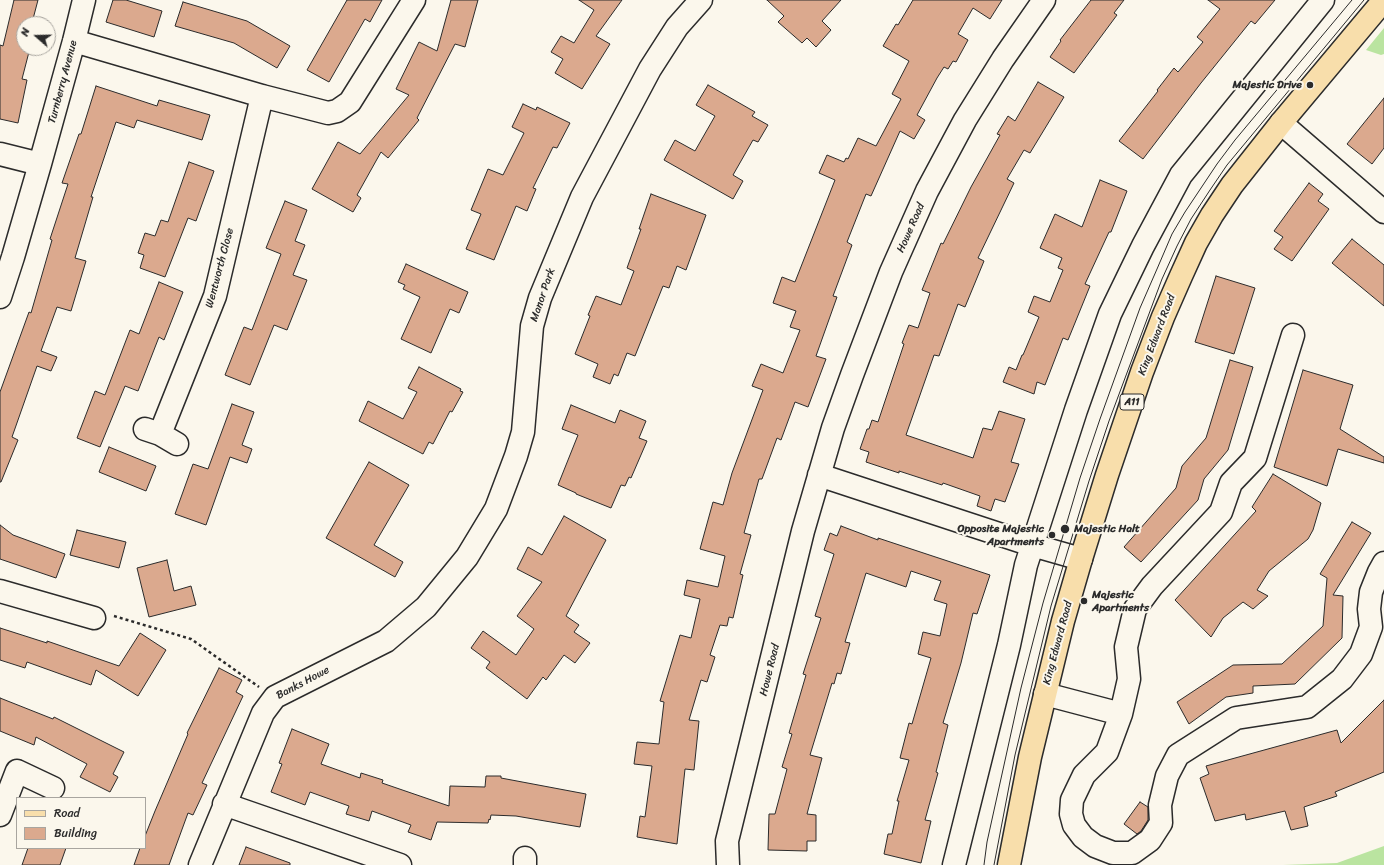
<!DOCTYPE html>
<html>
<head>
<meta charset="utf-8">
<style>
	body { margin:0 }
	#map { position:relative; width:1384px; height:865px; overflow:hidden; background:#fbf7ec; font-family:Sriracha,sans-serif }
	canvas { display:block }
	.legend { position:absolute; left:16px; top:797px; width:130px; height:52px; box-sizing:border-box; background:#fbf7ec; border:1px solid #a8a59f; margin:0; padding:5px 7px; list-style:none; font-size:12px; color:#2b2b2b }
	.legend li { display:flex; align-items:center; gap:8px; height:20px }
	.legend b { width:20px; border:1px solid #a8a59f }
	.north { position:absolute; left:16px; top:16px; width:40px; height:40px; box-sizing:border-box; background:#fbf7ec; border:1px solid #a8a59f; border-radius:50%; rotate:290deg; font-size:11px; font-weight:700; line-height:16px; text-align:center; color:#2b2b2b }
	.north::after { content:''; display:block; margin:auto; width:14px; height:18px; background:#2b2b2b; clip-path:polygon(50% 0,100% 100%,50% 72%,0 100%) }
</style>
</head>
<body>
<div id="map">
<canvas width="1384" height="865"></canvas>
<ul class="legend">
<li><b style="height:5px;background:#f8deab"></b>Road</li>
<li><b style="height:11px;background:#dba98e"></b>Building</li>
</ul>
<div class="north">N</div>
</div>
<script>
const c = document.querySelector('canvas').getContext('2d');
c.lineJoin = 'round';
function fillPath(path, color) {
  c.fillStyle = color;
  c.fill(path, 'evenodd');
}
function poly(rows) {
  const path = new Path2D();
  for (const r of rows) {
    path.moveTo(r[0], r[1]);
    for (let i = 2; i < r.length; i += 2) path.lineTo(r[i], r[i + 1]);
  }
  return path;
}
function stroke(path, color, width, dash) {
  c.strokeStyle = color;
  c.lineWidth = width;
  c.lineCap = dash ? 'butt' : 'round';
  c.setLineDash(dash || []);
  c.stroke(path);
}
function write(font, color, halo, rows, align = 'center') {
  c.font = font + ' Sriracha,sans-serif';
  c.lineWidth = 4;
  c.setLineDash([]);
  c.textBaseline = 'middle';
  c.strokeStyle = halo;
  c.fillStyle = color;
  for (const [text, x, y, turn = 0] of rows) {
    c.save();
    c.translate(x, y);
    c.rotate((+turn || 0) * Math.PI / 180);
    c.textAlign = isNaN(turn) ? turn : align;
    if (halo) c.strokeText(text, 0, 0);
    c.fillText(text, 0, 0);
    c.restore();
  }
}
const green = poly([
	[1384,28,1384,54,1381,55,1366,50],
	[1384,846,1384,865,1283,865,1337,863]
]);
const building = poly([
	[14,0,38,0,33,19,36,20,35,24,24,24,24,48,30,48,22,79,27,80,18,123,0,119,0,45,3,46,14,0],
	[113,0,126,0,162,11,154,37,106,22,113,0],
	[347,0,382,0,370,22,365,19,329,82,307,70,347,0],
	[451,0,478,0,465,47,455,44,417,118,419,120,388,158,381,152,357,195,361,198,353,212,312,189,338,142,360,154,409,95,396,89,419,42,437,51,451,0],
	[579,0,622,0,596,36,610,44,582,89,555,73,563,59,551,52,561,36,574,43,594,10,579,0],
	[767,0,841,0,822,21,831,30,816,47,807,38,802,43,778,22,784,16,767,0],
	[913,0,1002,0,990,19,973,8,958,34,968,40,956,62,953,61,948,69,944,67,937,78,917,115,925,120,914,139,900,131,871,196,866,194,847,242,852,245,833,296,837,297,816,356,826,359,808,407,795,402,781,440,777,438,762,479,759,479,744,533,751,535,740,574,743,575,733,618,729,617,727,626,720,625,710,655,715,657,707,682,701,680,689,720,699,721,694,770,685,769,677,844,637,837,640,816,645,817,652,766,634,764,637,742,659,744,664,702,660,701,680,635,691,638,700,599,684,595,687,580,718,587,725,556,700,549,713,502,723,505,732,473,763,390,752,386,761,364,783,373,800,330,790,327,796,311,773,303,782,277,795,282,835,180,819,173,827,155,844,162,846,158,848,159,858,138,876,146,901,99,892,94,909,61,883,46,896,24,898,25,913,0],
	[1091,0,1124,0,1114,13,1117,15,1074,73,1050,57,1061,41,1060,40,1091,0],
	[1208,0,1275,0,1255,24,1251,21,1201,83,1143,159,1119,141,1158,91,1157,90,1174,68,1178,72,1203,42,1197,37,1220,9,1208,0],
	[183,2,247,21,290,46,277,68,234,43,175,26,183,2],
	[1038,82,1064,97,1030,153,1024,150,1007,179,1014,183,978,258,984,261,965,307,958,304,939,356,934,355,906,435,973,458,983,428,992,430,999,411,1025,419,1011,462,1019,464,1005,502,995,499,991,511,977,506,980,496,943,483,942,485,899,471,899,473,866,462,869,452,860,449,867,429,869,429,872,420,878,422,904,344,902,343,909,325,918,328,930,293,922,290,941,243,943,244,971,187,1000,135,997,134,1008,116,1015,121,1038,82],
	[708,85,755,112,752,116,768,125,758,142,753,140,733,175,743,181,733,199,664,160,675,140,695,151,715,116,696,105,708,85],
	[96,86,157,106,159,100,210,115,202,140,137,120,134,128,116,122,91,197,93,197,75,258,86,261,71,311,57,307,41,351,57,357,51,371,37,366,12,437,18,440,1,482,0,482,0,392,29,312,31,313,52,240,50,239,68,184,62,183,79,134,81,134,96,86],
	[1384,98,1384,148,1372,164,1347,144,1384,98],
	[523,104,536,110,537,107,570,123,557,148,553,147,533,188,536,189,527,211,516,206,494,260,466,249,481,214,471,210,488,169,503,175,524,133,512,127,523,104],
	[189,162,214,171,196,221,188,218,165,277,140,268,144,255,138,253,145,233,155,236,161,220,168,222,189,162],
	[1100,180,1127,191,1111,232,1109,232,1085,284,1090,286,1068,340,1063,338,1045,385,1037,382,1034,394,1003,382,1009,367,1016,370,1022,355,1023,355,1039,317,1028,312,1034,296,1050,302,1063,270,1058,268,1062,258,1040,248,1055,214,1082,227,1100,180],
	[1309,183,1323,194,1318,201,1329,209,1292,261,1274,249,1283,237,1274,231,1309,183],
	[651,194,706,215,686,270,677,266,669,288,663,286,635,356,627,353,618,376,614,374,610,384,593,377,598,364,575,354,590,316,588,315,596,296,621,305,634,271,627,268,641,229,639,229,651,194],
	[285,201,307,210,295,241,305,245,293,275,307,280,287,330,274,325,250,385,225,375,244,327,252,330,281,254,266,248,285,201],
	[1352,239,1384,265,1384,306,1332,263,1352,239],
	[406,264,468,292,459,313,450,309,431,353,401,339,420,297,403,289,405,285,398,282,406,264],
	[1216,276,1255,288,1234,354,1195,342,1216,276],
	[159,282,183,292,164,340,159,337,138,391,125,386,100,447,77,438,95,391,105,395,130,330,139,334,159,282],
	[1230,360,1253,367,1228,450,1204,479,1198,500,1141,562,1124,547,1176,488,1182,466,1206,438,1230,360],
	[419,367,461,389,460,391,463,392,452,412,450,411,433,444,429,442,423,454,359,421,368,401,403,419,417,392,408,388,419,367],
	[1303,370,1353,385,1340,429,1384,457,1384,463,1338,449,1327,486,1274,467,1303,370],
	[232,404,254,412,242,445,252,449,247,463,230,457,206,525,175,514,193,464,208,469,232,404],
	[571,405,615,423,620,410,646,421,639,438,647,441,631,478,629,477,625,486,621,485,611,508,576,494,576,493,558,485,578,435,562,429,571,405],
	[109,447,156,466,146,491,99,472,109,447],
	[369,462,409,485,374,545,403,562,395,577,326,538,369,462],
	[1273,474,1321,503,1313,530,1308,539,1269,571,1257,590,1268,596,1253,609,1243,602,1223,618,1211,637,1175,600,1256,511,1252,507,1273,474],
	[564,516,606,540,566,616,579,625,574,632,590,643,575,663,564,655,546,680,543,677,527,699,486,668,490,662,471,648,483,631,516,655,534,629,517,616,542,582,517,569,528,547,542,555,564,516],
	[1352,522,1371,533,1333,595,1343,596,1342,638,1295,684,1253,686,1253,693,1226,697,1189,724,1177,702,1233,665,1282,664,1323,626,1327,578,1320,574,1352,522],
	[0,525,13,535,65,554,56,578,0,559,0,525],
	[841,526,878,540,878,538,990,575,977,614,973,613,961,663,943,723,948,725,936,772,938,773,925,820,931,821,921,863,884,854,888,834,892,834,899,801,897,801,909,760,900,758,909,723,912,724,931,658,918,654,923,632,940,636,947,604,934,600,941,581,911,571,906,587,866,573,845,642,850,643,841,674,837,673,834,684,832,683,810,755,822,758,807,814,816,815,816,841,807,841,807,851,768,850,769,814,775,814,787,769,782,767,792,734,789,733,806,675,803,674,821,618,815,616,834,554,824,550,830,533,837,536,841,526],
	[77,530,126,542,119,568,70,555,77,530],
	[167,560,174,591,191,586,196,605,149,617,137,568,167,560],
	[0,628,47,643,47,641,119,666,140,633,166,650,138,696,96,670,91,685,27,662,25,668,0,660,0,628],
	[219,668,242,680,236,692,243,696,202,783,207,785,193,815,188,813,169,865,134,865,140,848,145,848,145,836,155,811,188,734,187,733,219,668],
	[0,698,53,719,54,717,124,752,113,774,118,777,110,792,80,777,87,764,36,737,34,745,0,731,0,698],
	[1384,700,1384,772,1335,792,1337,796,1304,807,1308,826,1291,830,1285,811,1246,820,1245,814,1215,821,1200,778,1209,774,1206,766,1337,730,1341,743,1384,700],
	[292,729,329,744,321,764,360,778,361,773,383,780,382,783,449,806,450,786,485,787,486,776,501,776,501,778,586,794,580,827,516,816,491,815,490,820,489,819,488,823,437,822,431,840,408,832,411,825,372,811,369,821,346,814,349,806,310,792,305,805,271,792,282,764,279,763,292,729],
	[1140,802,1148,807,1148,820,1141,831,1137,834,1124,824,1140,802],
	[246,847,290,863,290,865,239,865,246,847],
	[28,848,66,848,60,865,22,865,28,848]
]);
const path = poly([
	[114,616,191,639,259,687]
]);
const minor = poly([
	[74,41,262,96,328,113,337,111,350,102,414,0],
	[1281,123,1384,212],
	[0,154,40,164],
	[0,297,13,257,40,164,74,41,84,0],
	[1293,335,1255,458,1231,483,1221,512,1152,586,1135,609,1126,647,1129,679,1121,714,1107,752,1084,775,1072,800,1071,814,1074,825,1083,837,1095,846,1113,853,1132,853,1150,840,1161,823,1160,805,1167,776,1178,755,1236,718,1307,707,1342,679,1361,654,1371,627,1369,609,1371,592,1379,572,1384,563],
	[145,429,160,434,177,444],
	[160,434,215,296,262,96],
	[819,475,1032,545,1081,559],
	[0,591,94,618],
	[1045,694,1121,714],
	[224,804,400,865],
	[0,815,17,771,53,788],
	[200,865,263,713,275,697,386,641,426,607,467,557,496,509,516,456,523,432,532,326,540,298,582,197,650,69,677,27,701,0],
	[525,865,525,858],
	[728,865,727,841,803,531,833,428,852,375,891,272,927,191,965,120,1003,59,1044,0],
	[954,865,1009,645,1026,565,1076,410,1110,314,1143,246,1181,175,1323,0]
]);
const major = poly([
	[1009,865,1030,757,1063,621,1081,559,1107,475,1142,372,1163,317,1181,276,1196,243,1212,215,1232,185,1281,123,1384,0]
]);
const tram = poly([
	[984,865,987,842,1021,688,1043,603,1080,478,1100,419,1140,308,1157,269,1172,234,1185,212,1217,164,1235,140,1352,0],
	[994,865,1015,755,1051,606,1089,481,1109,421,1162,279,1177,246,1191,219,1210,190,1227,165,1364,0]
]);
const markers = [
	[1310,85,4,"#2b2b2b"],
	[1065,529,5,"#2b2b2b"],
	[1052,535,4,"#2b2b2b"],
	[1084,601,4,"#2b2b2b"]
];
const shields = [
	[1132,402,24]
];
const shieldNames = [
	["A11",1132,402]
];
const streetNames = [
	["Turnberry Avenue",63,82,-75],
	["Howe Road",911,228,-66],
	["Wentworth Close",220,268,-75],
	["Manor Park",543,295,-71],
	["King Edward Road",1157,335,-69],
	["King Edward Road",1058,643,-75],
	["Howe Road",770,670,-76],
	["Banks Howe",303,683,-28]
];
const poiNames = [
	["Majestic Drive",1302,85],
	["Opposite Majestic",1044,529],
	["Apartments",1044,542],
	["Majestic Halt",1074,529,"left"],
	["Majestic",1092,595,"left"],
	["Apartments",1092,608,"left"]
];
fillPath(green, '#bae4a0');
fillPath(building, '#dba98e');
stroke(building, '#2b2b2b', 1);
stroke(minor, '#2b2b2b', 25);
stroke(major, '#2b2b2b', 25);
stroke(path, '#2b2b2b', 2.5, [3, 3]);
stroke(minor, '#fbf7ec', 22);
stroke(major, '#f8deab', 22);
stroke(tram, '#2b2b2b', 1);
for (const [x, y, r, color] of markers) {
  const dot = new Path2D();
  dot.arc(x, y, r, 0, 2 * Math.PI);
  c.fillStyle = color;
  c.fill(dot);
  stroke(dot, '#fbf7ec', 1.5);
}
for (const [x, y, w] of shields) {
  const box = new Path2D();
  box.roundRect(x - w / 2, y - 8, w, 16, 3);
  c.fillStyle = '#fbf7ec';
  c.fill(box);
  stroke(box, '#2b2b2b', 1);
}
write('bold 10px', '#2b2b2b', null, shieldNames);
write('11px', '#2b2b2b', '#fbf7ec', streetNames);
write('bold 11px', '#2b2b2b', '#fbf7ec', poiNames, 'right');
</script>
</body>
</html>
